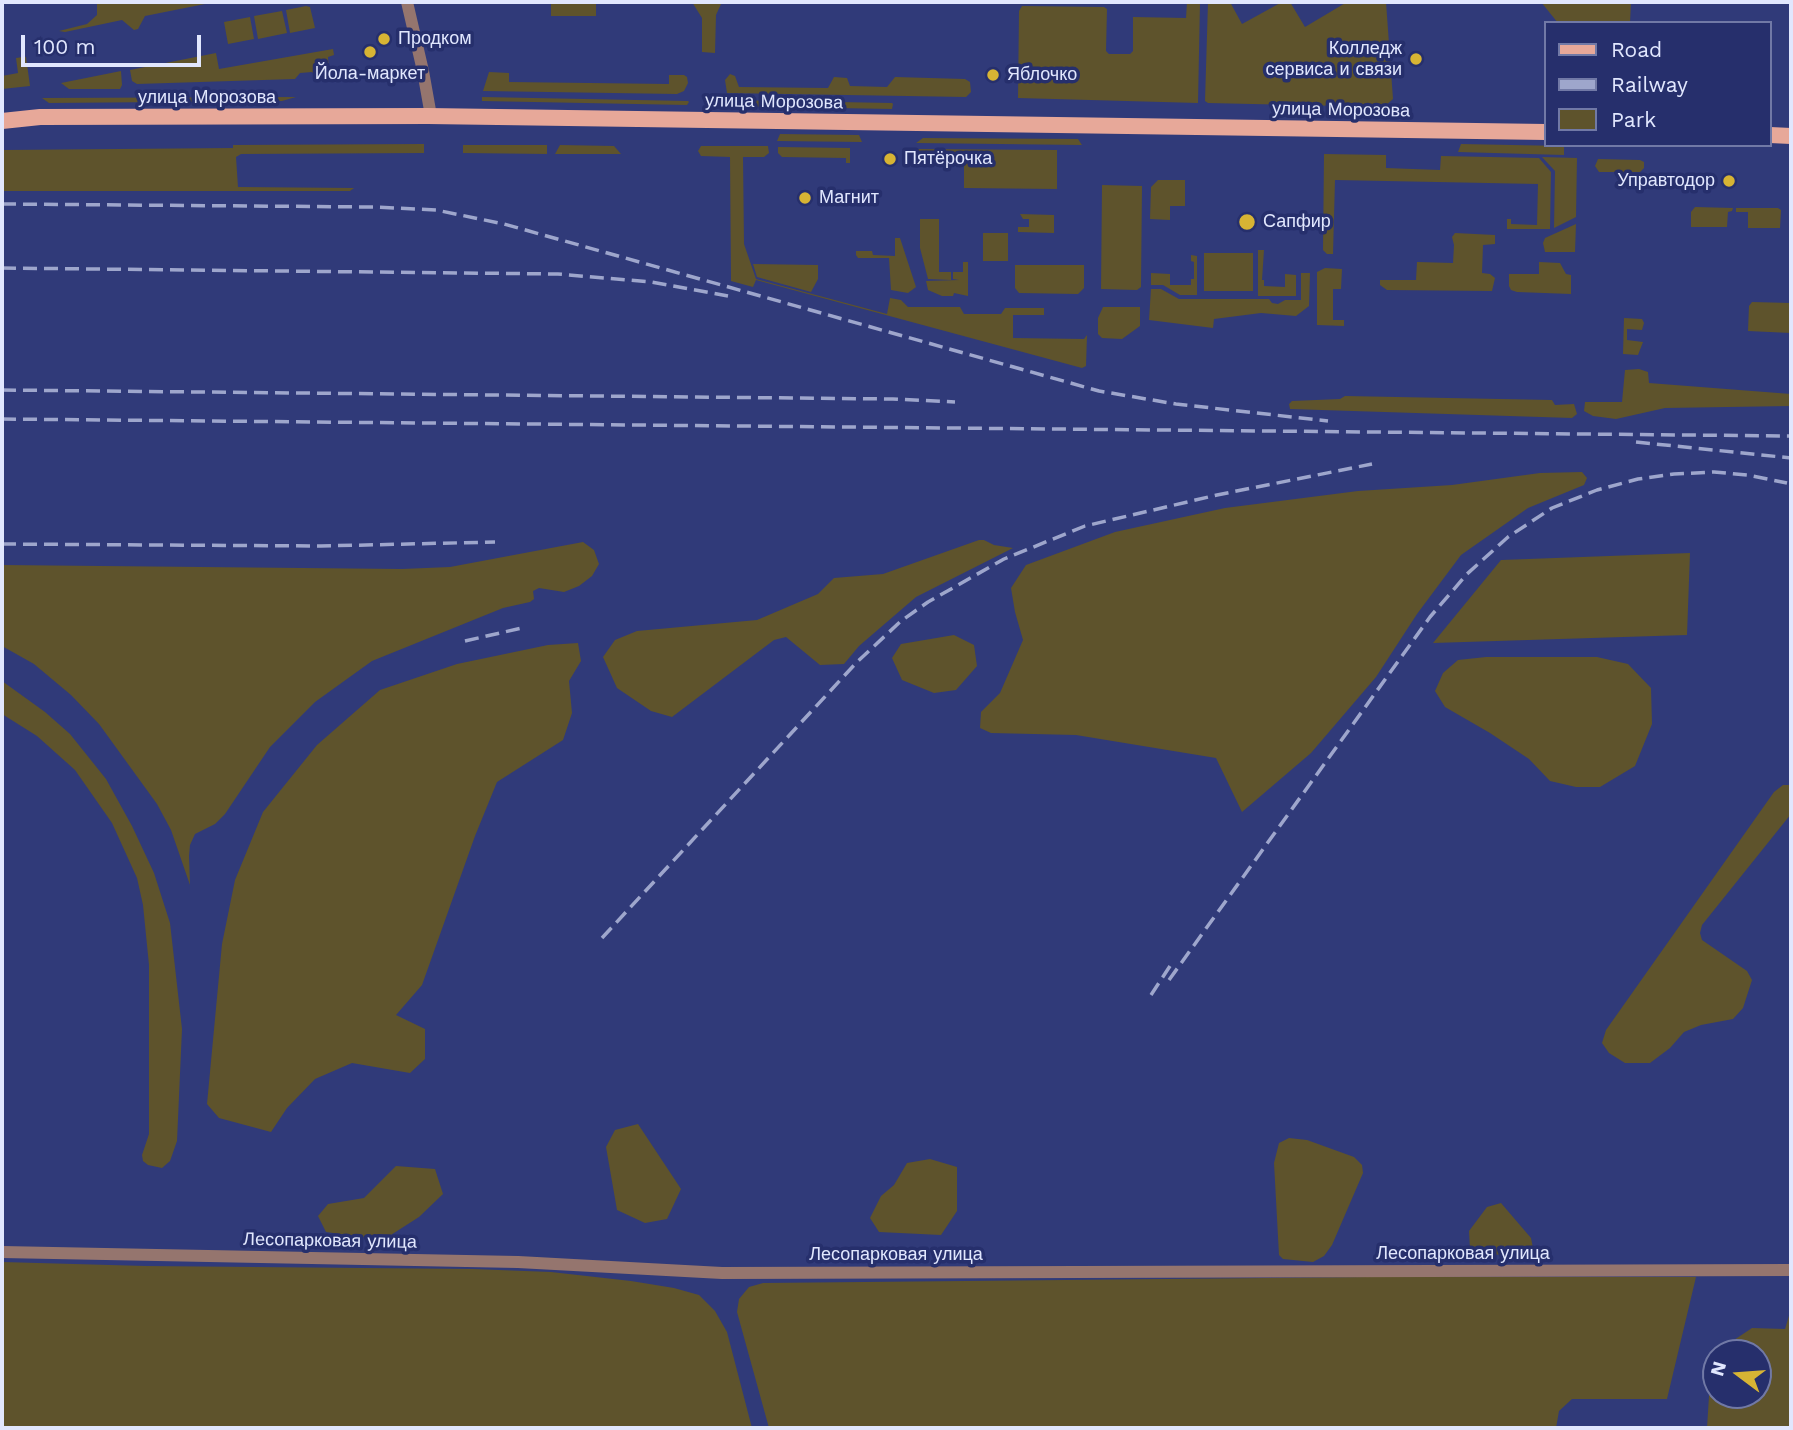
<!DOCTYPE html>
<html>
<head>
<meta charset="utf-8">
<style>
	body { margin:0 }
	#map { position:relative; width:1793px; height:1430px; overflow:hidden; background:#303a79; font-family:"Work Sans",sans-serif }
	canvas { display:block }
	.frame { position:absolute; inset:0; border:4px solid #e1e7fe; pointer-events:none }
	.legend { position:absolute; left:1544px; top:21px; width:228px; height:126px; box-sizing:border-box; background:#262f6c; border:2px solid #7179a6; margin:0; padding:9px 12px; list-style:none; font-size:21px; color:#e1e7fe }
	.legend li { display:flex; align-items:center; gap:14px; height:35px }
	.legend b { width:35px; border:2px solid #7179a6 }
	.north { position:absolute; left:1702px; top:1339px; width:70px; height:70px; box-sizing:border-box; background:#262f6c; border:2px solid #7179a6; border-radius:50%; rotate:286deg; font-size:19px; font-weight:700; line-height:28px; text-align:center; color:#e1e7fe }
	.north::after { content:''; display:block; margin:auto; width:24px; height:32px; background:#d7b434; clip-path:polygon(50% 0,100% 100%,50% 72%,0 100%) }
	.scale { position:absolute; left:21px; top:35px; width:180px; height:32px; box-sizing:border-box; border:4px solid #e1e7fe; border-top:0; padding-left:9px; font-size:21px; line-height:24px; white-space:nowrap; color:#e1e7fe; -webkit-text-stroke:5px #262f6c; paint-order:stroke }
</style>
</head>
<body>
<div id="map">
<canvas width="1793" height="1430"></canvas>
<div class="frame"></div>
<ul class="legend">
<li><b style="height:9px;background:#e7a899"></b>Road</li>
<li><b style="height:9px;background:#9ea6cc"></b>Railway</li>
<li><b style="height:19px;background:#5e532c"></b>Park</li>
</ul>
<div class="north">N</div>
<div class="scale">100 m</div>
</div>
<script>
const c = document.querySelector('canvas').getContext('2d');
c.lineJoin = 'round';
function fillPath(path, color) {
  c.fillStyle = color;
  c.fill(path, 'evenodd');
}
function poly(rows) {
  const path = new Path2D();
  for (const r of rows) {
    path.moveTo(r[0], r[1]);
    for (let i = 2; i < r.length; i += 2) path.lineTo(r[i], r[i + 1]);
  }
  return path;
}
function stroke(path, color, width, dash) {
  c.strokeStyle = color;
  c.lineWidth = width;
  c.lineCap = dash ? 'butt' : 'round';
  c.setLineDash(dash || []);
  c.stroke(path);
}
function write(font, color, halo, rows, align = 'center') {
  c.font = font + ' "Work Sans",sans-serif';
  c.lineWidth = 7;
  c.setLineDash([]);
  c.textBaseline = 'middle';
  c.strokeStyle = halo;
  c.fillStyle = color;
  for (const [text, x, y, turn = 0] of rows) {
    c.save();
    c.translate(x, y);
    c.rotate((+turn || 0) * Math.PI / 180);
    c.textAlign = isNaN(turn) ? turn : align;
    if (halo) c.strokeText(text, 0, 0);
    c.fillText(text, 0, 0);
    c.restore();
  }
}
const green = poly([
	[97,2,215,2,145,16,138,29,134,30,122,20,65,32,59,31,87,24,97,15],
	[692,2,722,2,716,15,715,53,702,52,702,18],
	[1187,2,1200,2,1198,103,1018,98,1019,11,1022,6,1104,7,1107,9,1106,51,1109,54,1130,54,1133,51,1133,17,1186,18],
	[1208,2,1230,2,1242,24,1282,2,1290,2,1305,27,1347,2,1386,2,1393,99,1384,107,1208,103,1205,101],
	[1541,2,1631,2,1630,23,1558,23],
	[551,4,596,4,596,16,551,16],
	[306,6,310,7,315,28,290,33,286,10],
	[282,11,287,33,258,39,254,16],
	[250,17,254,39,228,44,224,22],
	[333,49,334,55,328,57,329,76,316,77,312,72,300,73,295,79,137,84,132,81,130,70,216,53,219,69],
	[23,57,26,57,30,86,2,89,2,76,18,73,16,58],
	[121,71,122,85,120,89,69,89,61,83],
	[489,72,509,73,509,82,669,84,669,75,684,75,687,77,688,83,684,91,677,94,483,91],
	[730,74,735,76,739,87,828,88,834,77,847,78,850,86,887,87,895,77,965,79,970,82,971,92,966,97,727,93,725,80],
	[296,97,282,101,49,103,42,98],
	[482,97,688,101,689,102,687,105,482,101],
	[726,100,892,103,893,104,892,109,726,106],
	[780,134,859,135,862,142,777,141],
	[923,138,1078,139,1082,145,916,143],
	[424,144,424,153,241,154,236,157,238,187,354,188,350,191,2,191,2,150,233,148,233,145],
	[1461,144,1564,146,1564,155,1458,152],
	[463,145,547,145,547,154,463,153],
	[560,145,614,146,621,154,555,154],
	[701,146,768,146,769,153,764,157,743,157,744,244,756,279,887,314,890,298,901,300,908,307,960,307,964,314,1001,314,1005,308,1044,308,1044,315,1013,315,1013,338,1084,339,1087,335,1086,366,1082,368,756,280,753,287,731,281,730,157,701,156,698,151],
	[778,147,850,148,850,163,846,163,846,158,782,157,778,153],
	[916,149,1057,150,1057,189,964,188,964,155,916,155],
	[1324,154,1386,155,1386,168,1440,170,1441,156,1539,158,1551,172,1550,229,1507,229,1507,219,1511,219,1511,224,1537,225,1538,184,1335,180,1333,254,1327,254,1323,250],
	[1542,157,1577,158,1576,217,1554,228,1555,171],
	[1598,159,1640,160,1644,162,1644,168,1640,172,1599,172,1595,166],
	[1158,180,1185,180,1185,206,1170,206,1170,220,1150,219,1151,187],
	[1102,185,1142,186,1141,287,1137,290,1101,289],
	[1695,207,1733,208,1732,211,1728,212,1727,227,1691,227,1691,212],
	[1736,208,1778,208,1781,210,1780,228,1748,228,1748,212,1736,212],
	[1020,214,1054,215,1054,233,1018,232,1018,227,1029,227,1029,219,1023,219],
	[920,219,939,219,939,272,951,272,951,280,928,279,920,248],
	[1576,224,1575,252,1545,252,1543,243,1545,238],
	[983,233,1008,233,1008,261,983,261],
	[1455,233,1495,235,1495,244,1483,245,1482,273,1490,274,1495,278,1492,291,1387,290,1380,285,1380,280,1416,280,1417,262,1453,263,1454,245,1452,237],
	[895,238,900,238,916,287,908,293,891,290,889,258,858,258,856,255,856,251,872,251,873,255,895,256],
	[1258,250,1264,250,1262,280,1264,280,1264,286,1285,287,1285,274,1296,275,1296,296,1258,296],
	[1253,253,1253,291,1204,291,1204,253],
	[1191,255,1197,256,1197,295,1180,295,1163,285,1151,285,1151,273,1170,274,1170,285,1191,285,1191,279,1194,279,1194,262,1191,261],
	[963,262,968,262,968,296,954,293,953,296,942,296,928,290,926,281,959,280,953,279,953,272,963,272],
	[1539,262,1560,263,1566,274,1571,275,1571,294,1517,292,1511,290,1509,286,1509,274,1539,274],
	[753,264,818,265,818,279,811,292,757,277],
	[1015,265,1084,265,1084,288,1078,294,1019,293,1015,288],
	[1325,268,1342,269,1341,289,1333,289,1333,320,1344,320,1344,326,1317,325,1317,272],
	[1301,273,1310,273,1309,306,1296,316,1261,313,1214,319,1213,328,1149,320,1151,289,1161,289,1179,299,1269,299,1272,303,1278,304,1285,300,1301,300],
	[1752,302,1791,303,1791,333,1748,331,1749,306],
	[1103,307,1140,307,1140,326,1122,339,1102,338,1098,334,1098,318],
	[1624,318,1642,319,1644,323,1642,330,1627,329,1627,340,1643,342,1638,355,1623,354],
	[1639,369,1648,372,1649,383,1791,394,1791,406,1665,408,1616,419,1593,416,1584,411,1585,402,1622,402,1625,370],
	[1345,396,1552,400,1555,405,1574,404,1577,414,1572,418,1290,409,1289,404,1292,401,1340,399],
	[1582,472,1587,478,1584,485,1528,508,1461,555,1417,614,1376,677,1311,753,1242,812,1216,758,1076,735,991,733,980,728,981,712,1000,693,1023,640,1015,612,1011,588,1026,565,1115,532,1225,508,1358,491,1452,485,1540,473],
	[979,540,984,540,994,545,1013,548,916,597,859,646,844,664,820,665,786,637,774,640,672,717,651,711,617,688,603,657,615,640,637,631,757,620,818,594,834,578,883,574],
	[583,542,594,550,599,564,592,576,579,586,564,592,539,588,533,591,534,599,530,602,503,608,372,661,315,702,270,747,225,814,215,824,195,834,190,845,189,856,190,885,171,830,157,804,99,724,71,695,34,664,2,646,2,565,402,569,450,567],
	[1690,553,1687,635,1433,643,1501,560],
	[954,635,974,645,977,666,956,690,934,693,902,680,892,658,901,644],
	[578,643,581,661,569,681,572,713,563,740,497,782,475,836,422,985,396,1015,425,1029,425,1059,410,1073,352,1063,315,1079,287,1108,271,1132,219,1118,207,1104,222,944,235,880,263,812,317,745,380,690,457,664,548,645],
	[1486,657,1597,657,1628,664,1651,688,1652,724,1635,766,1600,787,1576,787,1550,781,1529,759,1490,733,1445,707,1435,691,1443,673,1458,660],
	[2,681,45,712,70,734,106,779,132,826,154,873,170,923,182,1029,177,1141,170,1161,162,1168,148,1165,143,1161,142,1155,149,1134,149,965,143,905,137,878,112,823,75,770,37,736,2,714],
	[1783,785,1789,785,1791,788,1791,814,1702,925,1700,933,1702,940,1747,971,1752,980,1743,1008,1733,1019,1701,1025,1684,1032,1670,1048,1650,1063,1625,1063,1609,1053,1602,1043,1606,1030,1774,792],
	[638,1124,681,1189,667,1219,645,1223,617,1210,606,1147,615,1130],
	[1289,1138,1307,1140,1354,1157,1362,1165,1363,1173,1332,1245,1324,1256,1313,1262,1283,1259,1279,1255,1274,1163,1279,1143],
	[930,1159,957,1167,957,1211,941,1235,879,1232,870,1218,881,1196,894,1185,907,1163],
	[396,1166,435,1169,443,1194,419,1217,383,1240,326,1232,318,1216,328,1204,364,1198],
	[1501,1203,1531,1238,1533,1248,1526,1254,1478,1255,1470,1249,1469,1231,1487,1207],
	[2,1262,146,1266,473,1269,551,1272,631,1281,674,1288,699,1295,715,1311,727,1332,752,1428,2,1428],
	[1366,1277,1696,1277,1667,1399,1572,1399,1559,1411,1556,1428,769,1428,737,1312,739,1299,749,1287,763,1283],
	[1791,1309,1791,1428,1707,1428,1709,1396,1716,1369,1716,1395,1758,1395,1758,1353,1720,1353,1722,1348,1752,1328,1785,1329]
]);
const minor = poly([
	[407,2,423,71,431,116],
	[2,1252,518,1262,722,1273,1791,1270]
]);
const major = poly([
	[2,121,40,117,428,116,1546,132],
	[1770,135,1791,136]
]);
const rail = poly([
	[2,204,374,207,436,210,504,224,1099,391,1176,404,1328,421],
	[2,268,558,274,651,282,728,296],
	[2,390,893,399,955,402],
	[2,419,1791,436],
	[1636,442,1791,458],
	[2,544,321,546,495,542],
	[465,641,522,628],
	[602,938,857,662,901,621,928,602,1004,559,1085,526,1217,495,1372,464],
	[1169,980,1430,617,1467,574,1508,537,1552,508,1597,490,1638,479,1674,474,1714,472,1747,475,1787,483],
	[1151,995,1170,966]
]);
const markers = [
	[384,39,7,"#d7b434"],
	[370,52,7,"#d7b434"],
	[1416,59,7,"#d7b434"],
	[993,75,7,"#d7b434"],
	[890,159,7,"#d7b434"],
	[1729,181,7,"#d7b434"],
	[805,198,7,"#d7b434"],
	[1247,222,9,"#d7b434"]
];
const poiNames = [
	["Продком",398,39],
	["Колледж",1402,49,"right"],
	["сервиса и связи",1402,70,"right"],
	["Йола-маркет",370,74,"center"],
	["Яблочко",1007,75],
	["Пятёрочка",904,159],
	["Управтодор",1715,181,"right"],
	["Магнит",819,198],
	["Сапфир",1263,222]
];
const streetNames = [
	["улица Морозова",207,98],
	["улица Морозова",774,102,1],
	["улица Морозова",1341,110,1],
	["Лесопарковая улица",330,1241,1],
	["Лесопарковая улица",1463,1254],
	["Лесопарковая улица",896,1255]
];
fillPath(green, '#5e532c');
stroke(minor, '#95756e', 12);
stroke(major, '#e7a899', 16);
stroke(rail, '#9ea6cc', 3.5, [14, 7]);
for (const [x, y, r, color] of markers) {
  const dot = new Path2D();
  dot.arc(x, y, r, 0, 2 * Math.PI);
  c.fillStyle = color;
  c.fill(dot);
  stroke(dot, '#262f6c', 2.5);
}
write('18px', '#e1e7fe', '#262f6c', poiNames, 'left');
write('18px', '#e1e7fe', '#262f6c', streetNames);
</script>
</body>
</html>
